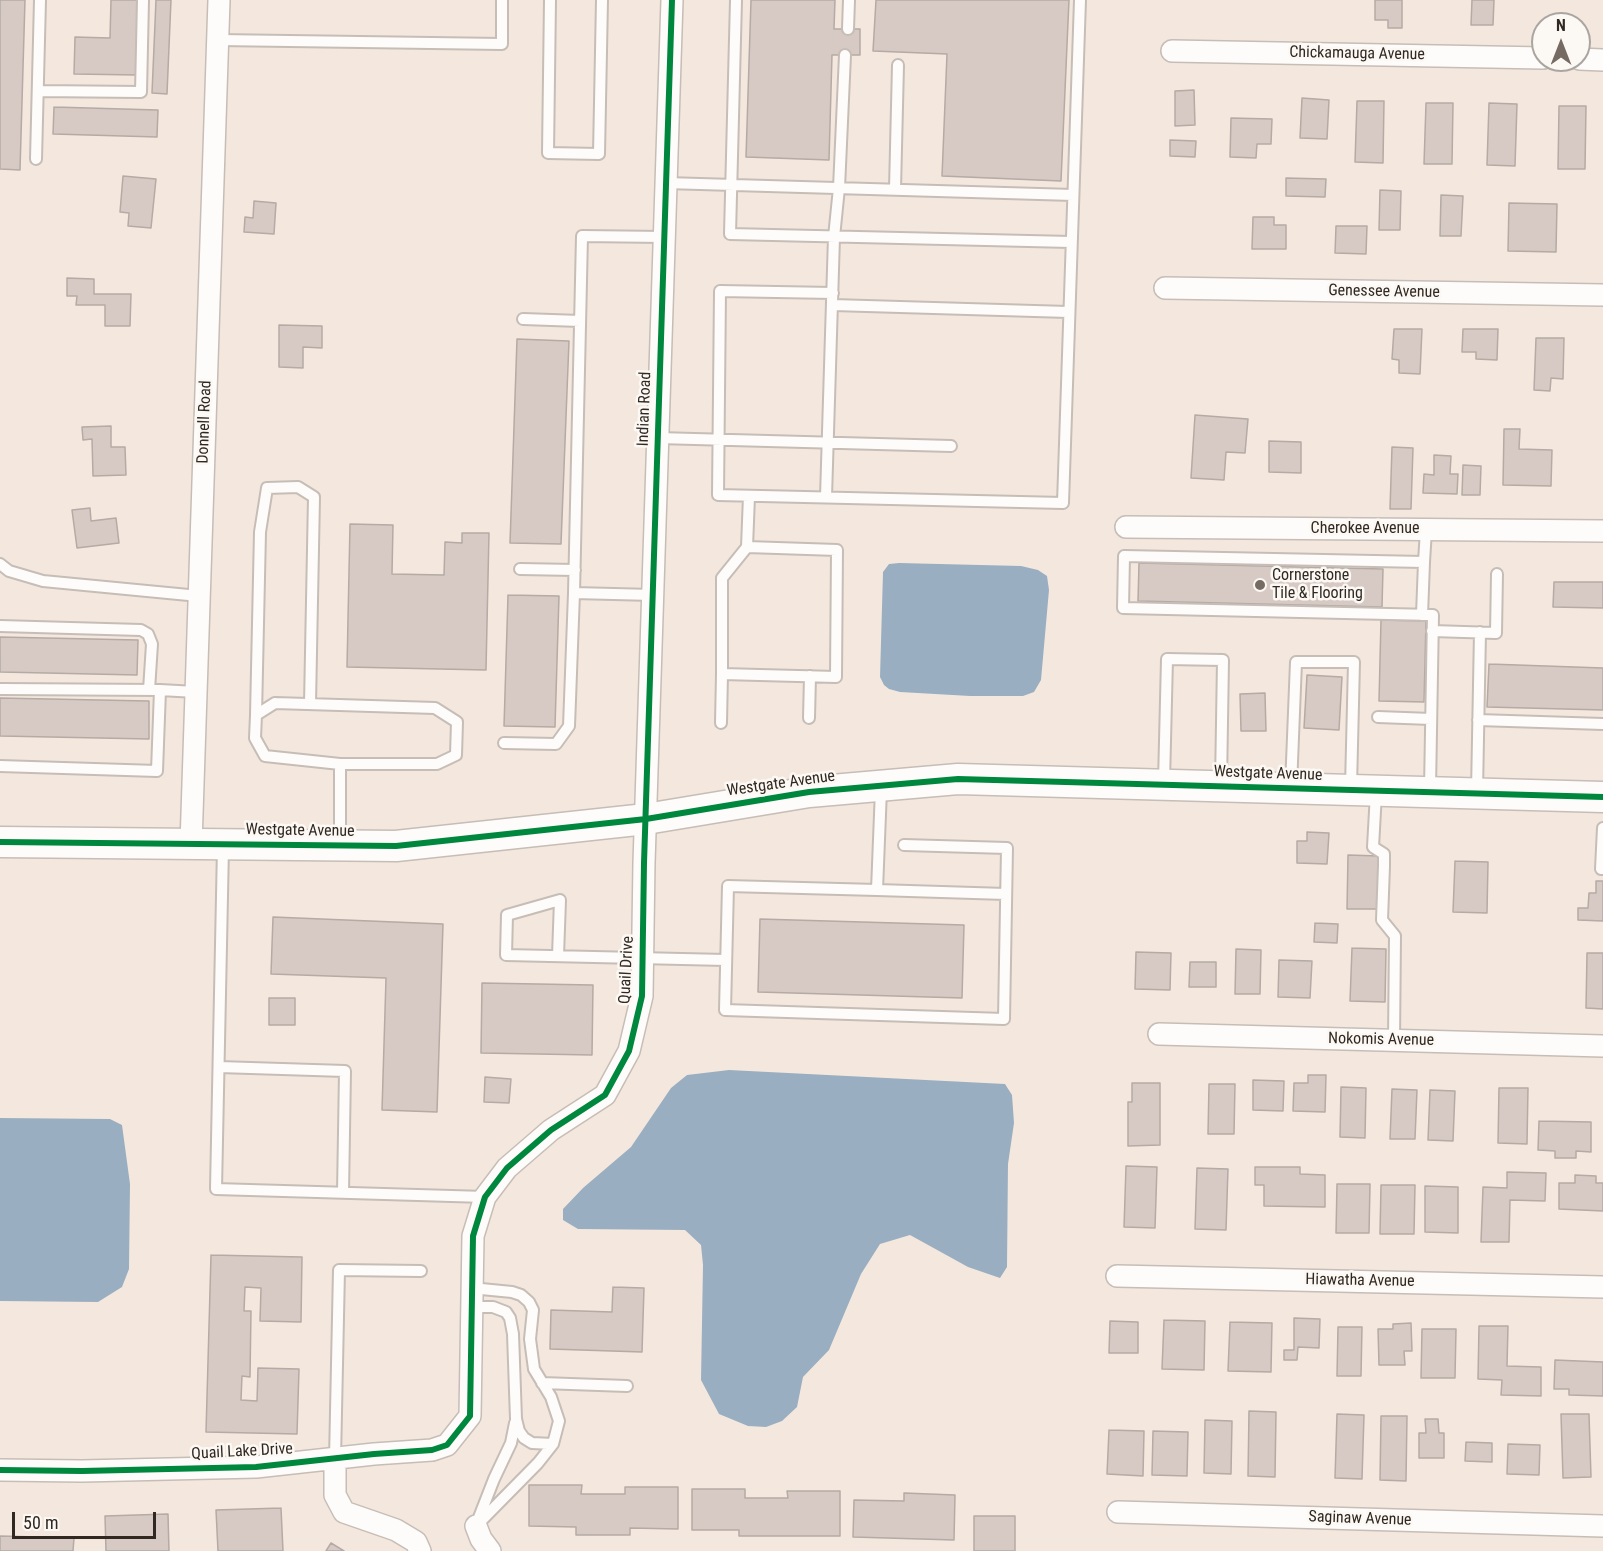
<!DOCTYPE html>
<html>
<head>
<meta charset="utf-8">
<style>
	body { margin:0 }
	#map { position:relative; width:1603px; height:1551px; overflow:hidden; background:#f4e8de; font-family:"Roboto Condensed",sans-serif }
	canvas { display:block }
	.north { position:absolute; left:1531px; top:12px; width:60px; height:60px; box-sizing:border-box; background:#fcf8f4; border:2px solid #aaa5a0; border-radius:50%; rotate:0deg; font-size:16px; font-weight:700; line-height:24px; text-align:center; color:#302821 }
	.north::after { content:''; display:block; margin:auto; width:21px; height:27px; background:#756b63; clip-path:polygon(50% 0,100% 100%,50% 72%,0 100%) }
	.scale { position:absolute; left:12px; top:1512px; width:144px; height:27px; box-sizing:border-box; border:3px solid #302821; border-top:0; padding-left:8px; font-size:18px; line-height:21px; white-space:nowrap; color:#302821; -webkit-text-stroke:4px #fcf8f4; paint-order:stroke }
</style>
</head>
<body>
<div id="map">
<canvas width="1603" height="1551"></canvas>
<div class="north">N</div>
<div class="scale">50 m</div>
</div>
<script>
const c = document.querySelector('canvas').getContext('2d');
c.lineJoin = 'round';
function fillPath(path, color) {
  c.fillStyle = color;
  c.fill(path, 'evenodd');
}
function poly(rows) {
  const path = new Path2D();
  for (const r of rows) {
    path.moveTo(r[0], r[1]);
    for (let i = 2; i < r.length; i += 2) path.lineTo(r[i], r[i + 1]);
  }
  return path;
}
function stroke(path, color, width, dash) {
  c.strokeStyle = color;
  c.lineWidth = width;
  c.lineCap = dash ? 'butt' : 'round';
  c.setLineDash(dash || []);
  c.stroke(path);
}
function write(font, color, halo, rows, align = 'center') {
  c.font = font + ' "Roboto Condensed",sans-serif';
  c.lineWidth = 5;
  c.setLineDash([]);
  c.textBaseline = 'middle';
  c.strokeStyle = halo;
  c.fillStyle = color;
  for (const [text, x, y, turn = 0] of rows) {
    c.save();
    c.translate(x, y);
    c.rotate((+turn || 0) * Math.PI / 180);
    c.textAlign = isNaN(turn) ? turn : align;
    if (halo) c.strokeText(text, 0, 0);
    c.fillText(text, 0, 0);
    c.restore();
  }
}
const water = poly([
	[899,563,1021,566,1038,570,1047,576,1049,590,1041,680,1034,692,1023,696,970,696,900,692,889,689,884,685,880,677,883,572,889,564],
	[729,1070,1005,1084,1012,1095,1014,1123,1008,1164,1007,1267,1000,1278,968,1267,910,1235,880,1244,861,1274,829,1350,803,1377,797,1407,782,1421,766,1427,748,1426,719,1414,701,1380,703,1265,701,1245,685,1230,578,1229,563,1220,563,1209,583,1188,631,1147,671,1088,687,1075],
	[0,1118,110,1119,122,1125,130,1184,129,1269,122,1287,98,1302,0,1301]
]);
const building = poly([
	[0,0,25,0,20,170,0,169,0,0],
	[111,0,139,0,137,75,74,74,75,37,110,38,111,0],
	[156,0,171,0,167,94,152,93,156,0],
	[751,0,835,0,834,29,860,29,860,55,832,55,829,160,746,157,751,0],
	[876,0,1069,0,1061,181,942,176,947,54,873,51,876,0],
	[1375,0,1402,0,1402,28,1388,28,1388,20,1375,20,1375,0],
	[1472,0,1494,0,1493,25,1471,25,1472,0],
	[1194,90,1195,125,1175,126,1175,91,1194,90],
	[1302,98,1329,100,1327,139,1300,138,1302,98],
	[1357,101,1384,101,1383,163,1355,162,1357,101],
	[1426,103,1453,103,1452,164,1424,164,1426,103],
	[1489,103,1517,104,1515,166,1487,165,1489,103],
	[1559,106,1586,106,1585,169,1558,169,1559,106],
	[54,107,158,110,157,137,53,134,54,107],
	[1231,118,1272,119,1271,144,1257,144,1256,158,1230,157,1231,118],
	[1170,140,1196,141,1195,157,1170,156,1170,140],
	[123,176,156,179,151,228,128,226,129,213,120,212,123,176],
	[1286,178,1326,179,1325,197,1286,196,1286,178],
	[1380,190,1401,191,1400,230,1379,230,1380,190],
	[1441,195,1463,196,1461,236,1440,236,1441,195],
	[254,201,276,203,274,234,244,232,245,217,253,218,254,201],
	[1509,203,1557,204,1556,252,1508,251,1509,203],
	[1253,217,1274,217,1274,225,1286,225,1286,249,1252,249,1253,217],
	[1336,226,1367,226,1366,254,1335,253,1336,226],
	[67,278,94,279,94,294,131,294,130,326,105,326,105,305,76,305,77,296,67,296,67,278],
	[279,325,322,326,322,348,303,347,303,368,279,367,279,325],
	[1394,329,1422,329,1420,374,1399,373,1399,360,1392,359,1394,329],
	[1463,329,1498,329,1497,360,1476,359,1476,352,1462,352,1463,329],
	[1536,338,1564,338,1563,379,1551,378,1550,391,1534,390,1536,338],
	[517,339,569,341,561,544,510,543,517,339],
	[1195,415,1248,419,1245,453,1226,452,1224,480,1191,478,1195,415],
	[111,426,111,447,125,447,126,475,93,476,92,439,83,440,82,427,111,426],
	[1504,429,1520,429,1519,449,1552,450,1551,486,1503,485,1504,429],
	[1269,441,1301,442,1301,473,1269,472,1269,441],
	[1392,447,1413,448,1411,509,1390,509,1392,447],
	[1434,455,1451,456,1450,474,1458,474,1457,494,1423,493,1424,474,1434,475,1434,455],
	[1463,465,1481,466,1480,495,1462,495,1463,465],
	[90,508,91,521,116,518,119,543,77,548,72,510,90,508],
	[350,524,393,525,392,574,444,575,445,542,462,543,462,533,489,533,486,670,347,667,350,524],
	[1139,563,1383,569,1382,607,1138,601,1139,563],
	[1554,582,1603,582,1603,608,1553,607,1554,582],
	[508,595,559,596,555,727,504,726,508,595],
	[1381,620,1426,621,1424,702,1379,701,1381,620],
	[0,637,138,640,137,675,0,672,0,637],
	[1489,664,1603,668,1603,710,1487,707,1489,664],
	[1307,675,1342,677,1339,730,1304,728,1307,675],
	[1265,693,1266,731,1241,731,1240,694,1265,693],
	[0,698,149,701,149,739,0,736,0,698],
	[1307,832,1329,833,1327,864,1297,863,1297,841,1307,841,1307,832],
	[1348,855,1379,856,1378,909,1347,909,1348,855],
	[1455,861,1488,862,1487,913,1453,912,1455,861],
	[1596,881,1603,881,1603,921,1578,920,1578,908,1588,908,1589,893,1596,893,1596,881],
	[273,917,443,924,437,1112,382,1110,386,978,271,974,273,917],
	[760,919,964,925,962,998,758,992,760,919],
	[1315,923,1338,924,1337,943,1314,942,1315,923],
	[1352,948,1386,949,1385,1002,1350,1001,1352,948],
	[1236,949,1261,950,1260,994,1235,994,1236,949],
	[1136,952,1171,953,1170,990,1135,989,1136,952],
	[1587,953,1603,953,1603,1009,1586,1008,1587,953],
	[1279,960,1312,961,1310,998,1278,997,1279,960],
	[1190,962,1216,962,1216,987,1189,987,1190,962],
	[482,983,593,985,592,1055,481,1053,482,983],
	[269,998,295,998,295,1025,269,1025,269,998],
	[1308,1075,1326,1075,1325,1112,1293,1111,1294,1083,1308,1083,1308,1075],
	[485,1077,511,1079,509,1103,484,1102,485,1077],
	[1253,1080,1284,1081,1283,1111,1253,1110,1253,1080],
	[1132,1083,1160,1083,1160,1145,1128,1146,1128,1102,1132,1102,1132,1083],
	[1209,1084,1235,1084,1234,1134,1208,1134,1209,1084],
	[1341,1087,1366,1088,1365,1138,1340,1137,1341,1087],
	[1499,1088,1528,1088,1527,1144,1498,1143,1499,1088],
	[1392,1089,1417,1090,1415,1139,1390,1139,1392,1089],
	[1430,1090,1455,1091,1453,1141,1428,1140,1430,1090],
	[1539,1121,1591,1122,1591,1152,1576,1151,1576,1158,1555,1158,1555,1151,1538,1150,1539,1121],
	[1126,1166,1157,1167,1155,1228,1124,1227,1126,1166],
	[1255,1167,1300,1167,1300,1174,1325,1175,1325,1207,1264,1206,1264,1185,1255,1185,1255,1167],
	[1197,1168,1228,1169,1226,1230,1195,1229,1197,1168],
	[1507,1172,1546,1173,1545,1201,1510,1200,1509,1242,1481,1242,1483,1187,1507,1188,1507,1172],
	[1575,1175,1596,1176,1596,1183,1603,1183,1603,1211,1559,1209,1559,1183,1575,1183,1575,1175],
	[1337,1184,1370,1184,1369,1233,1336,1233,1337,1184],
	[1381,1185,1415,1185,1414,1234,1380,1234,1381,1185],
	[1425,1186,1458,1187,1458,1233,1425,1232,1425,1186],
	[211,1255,302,1257,301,1322,260,1321,261,1288,245,1287,244,1311,251,1311,250,1377,242,1376,241,1400,257,1401,258,1368,299,1369,297,1434,206,1432,211,1255],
	[613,1287,644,1288,642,1352,550,1349,551,1310,612,1312,613,1287],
	[1294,1318,1320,1319,1319,1348,1298,1347,1297,1360,1284,1360,1284,1350,1294,1350,1294,1318],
	[1164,1320,1205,1321,1204,1370,1162,1369,1164,1320],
	[1110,1321,1138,1322,1138,1353,1109,1353,1110,1321],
	[1230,1322,1272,1323,1271,1372,1228,1371,1230,1322],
	[1411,1323,1412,1351,1404,1351,1405,1365,1379,1365,1378,1329,1393,1329,1393,1324,1411,1323],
	[1479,1326,1508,1326,1507,1366,1541,1367,1541,1396,1501,1395,1502,1380,1478,1379,1479,1326],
	[1338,1327,1362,1327,1361,1376,1337,1376,1338,1327],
	[1422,1329,1456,1329,1455,1378,1421,1378,1422,1329],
	[1555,1360,1603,1362,1603,1396,1569,1395,1569,1389,1554,1389,1555,1360],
	[1249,1411,1276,1412,1275,1477,1248,1476,1249,1411],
	[1337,1414,1364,1415,1362,1479,1335,1478,1337,1414],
	[1561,1414,1589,1414,1591,1477,1563,1478,1561,1414],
	[1381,1416,1407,1416,1406,1481,1380,1480,1381,1416],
	[1425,1419,1438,1419,1439,1433,1444,1433,1444,1458,1419,1458,1419,1433,1426,1433,1425,1419],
	[1205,1420,1232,1421,1231,1474,1204,1473,1205,1420],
	[1109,1430,1144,1431,1143,1476,1107,1474,1109,1430],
	[1153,1431,1188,1432,1187,1476,1152,1475,1153,1431],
	[1466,1442,1492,1443,1492,1462,1465,1461,1466,1442],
	[1508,1444,1540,1445,1539,1475,1507,1474,1508,1444],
	[529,1485,582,1485,581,1494,625,1494,625,1487,678,1487,678,1529,630,1528,630,1535,576,1535,576,1527,529,1526,529,1485],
	[692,1489,745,1489,745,1498,788,1498,787,1491,840,1491,840,1536,739,1536,739,1530,692,1530,692,1489],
	[904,1493,955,1495,954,1540,853,1537,854,1500,904,1501,904,1493],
	[281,1508,283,1551,218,1551,216,1510,281,1508],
	[168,1514,169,1551,106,1551,105,1516,168,1514],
	[974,1516,1015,1516,1015,1551,974,1551,974,1516],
	[0,1536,74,1538,73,1551,0,1551,0,1536],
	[331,1543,344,1551,326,1551,331,1543]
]);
const lane = poly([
	[550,0,548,153,599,154,602,0],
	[736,0,730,234,1071,242],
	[848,29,849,0],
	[218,40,502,44,502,0],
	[38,91,141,92,143,0],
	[36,159,40,0],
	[666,183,1073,195],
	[895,189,898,65],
	[833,293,720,291,718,495,1063,503,1080,0],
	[833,305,1068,312],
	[523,319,580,321],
	[658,438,951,446],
	[826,497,834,237,839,188,845,55],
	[1426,530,1424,562,1124,556,1123,608,1433,615,1430,789],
	[747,547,722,578,722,674,836,677,837,550,747,547,749,496],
	[0,564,9,571,43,581,199,596],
	[520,569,575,570],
	[574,593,582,236,664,237],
	[1422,615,1424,562],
	[0,626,141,630,148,634,152,644,149,690],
	[1432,631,1496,633,1497,574],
	[0,689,160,690,157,771,0,766],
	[160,690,196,692],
	[275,703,435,708,457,722,456,755,437,764,340,764,265,756,255,738,256,715,275,703],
	[256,715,260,532,267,488,298,487,314,497,310,704],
	[1378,717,1431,719],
	[809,718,810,676],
	[1478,720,1603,724],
	[721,723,722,674],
	[504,743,556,744,569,726,574,593,653,595],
	[340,764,340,845],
	[1164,782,1167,659,1223,660,1221,784],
	[1291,787,1296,662,1354,662,1351,787],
	[881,789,877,890,728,886,725,1010,1004,1019,1007,848,904,845],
	[1477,791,1480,632],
	[1376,793,1373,847,1384,854,1384,866,1382,920,1395,936,1394,1041],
	[1603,828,1601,869,1603,869],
	[223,847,216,1189,485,1197],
	[877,890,1006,894],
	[558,956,560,900,507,915,506,955,726,960],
	[219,1067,345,1071,343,1193],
	[471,1288,512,1292,521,1295,529,1302,533,1310,530,1339,534,1369,551,1397,559,1421,553,1444,538,1463,476,1526],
	[471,1307,493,1307,506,1312,510,1318,513,1334,516,1419,519,1431,524,1438,532,1443,553,1444],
	[542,1383,627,1386],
	[335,1459,339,1270,421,1271],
	[478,1520,494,1479,511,1443,515,1423]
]);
const street = poly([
	[1172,51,1543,58],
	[1579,59,1603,60],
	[1165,288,1603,295],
	[1126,527,1603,531],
	[191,844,219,0],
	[1159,1034,1603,1046],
	[1117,1276,1603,1287],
	[335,1459,335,1495,344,1512,396,1530,416,1542,420,1551],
	[0,1470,82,1471,256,1467,374,1454,432,1450,447,1445,470,1416,473,1236,485,1197,507,1168,551,1130,605,1095,629,1051,642,996,644,863,672,0],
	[1118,1512,1603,1526],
	[476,1526,481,1539,490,1551]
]);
const secondary = poly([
	[0,842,396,846,646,819,809,792,958,779,1603,797]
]);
const cycleway = poly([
	[0,842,396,846,646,819,809,792,958,779,1603,797],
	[0,1470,82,1471,256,1467,374,1454,432,1450,447,1445,470,1416,473,1236,485,1197,507,1168,551,1130,605,1095,629,1051,642,996,644,863,672,0]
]);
const markers = [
	[1260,585,6,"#756b63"]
];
const streetNames = [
	["Chickamauga Avenue",1357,54,1],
	["Genessee Avenue",1384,292,1],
	["Indian Road",645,409,-88],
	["Donnell Road",205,422,-88],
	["Cherokee Avenue",1365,529],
	["Westgate Avenue",1268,774,2],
	["Westgate Avenue",781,784,-8],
	["Westgate Avenue",300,831,1],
	["Quail Drive",627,970,-87],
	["Nokomis Avenue",1381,1040,1],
	["Hiawatha Avenue",1360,1281,1],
	["Quail Lake Drive",242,1452,-3],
	["Saginaw Avenue",1360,1519,2]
];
const poiNames = [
	["Cornerstone",1272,576],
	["Tile & Flooring",1272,594]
];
fillPath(water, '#9aaec1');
fillPath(building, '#d7c9c3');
stroke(building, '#b5aaa5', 1.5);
stroke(lane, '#c6bdb6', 14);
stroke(street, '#c6bdb6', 24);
stroke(secondary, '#c6bdb6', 33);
stroke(lane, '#fdfcfa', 10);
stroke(street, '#fdfcfa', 21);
stroke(secondary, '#fdfcfa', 30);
stroke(cycleway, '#00873e', 6);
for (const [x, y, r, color] of markers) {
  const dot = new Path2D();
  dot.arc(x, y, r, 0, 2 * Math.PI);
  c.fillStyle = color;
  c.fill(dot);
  stroke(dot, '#fcf8f4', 2);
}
write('16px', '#302821', '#fcf8f4', streetNames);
write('16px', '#302821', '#fcf8f4', poiNames, 'left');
</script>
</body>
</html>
